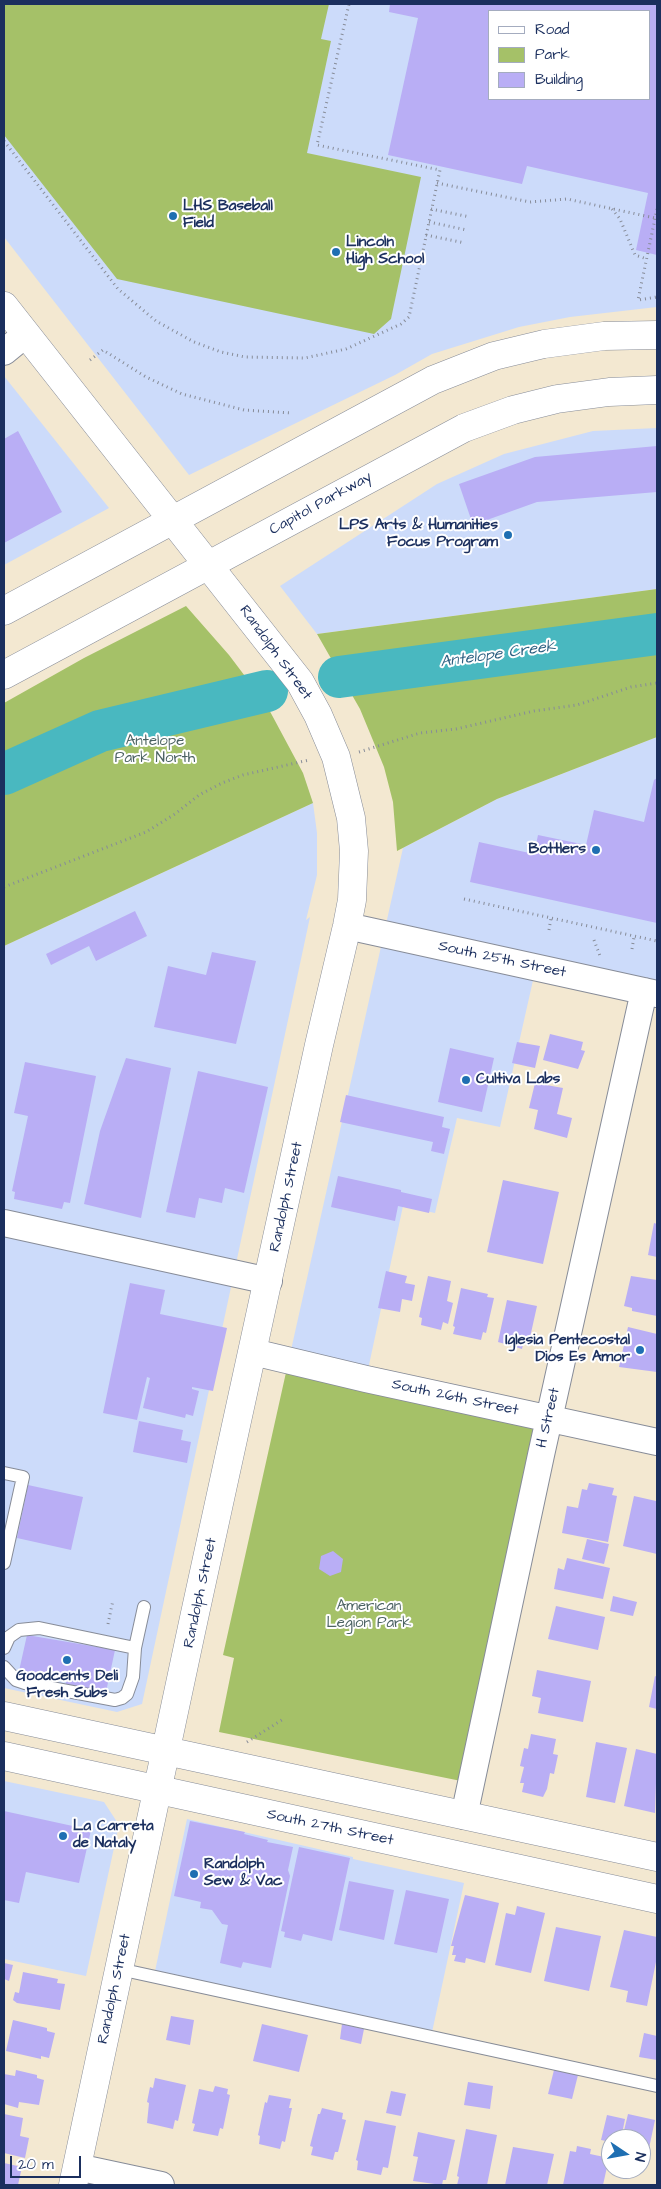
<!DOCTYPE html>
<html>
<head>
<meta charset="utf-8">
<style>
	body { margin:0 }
	#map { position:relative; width:661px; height:2189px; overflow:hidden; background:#f3e8d1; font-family:"Architects Daughter",sans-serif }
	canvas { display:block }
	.frame { position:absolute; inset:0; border:5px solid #1b2f5e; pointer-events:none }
	.legend { position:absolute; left:488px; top:10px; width:162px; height:90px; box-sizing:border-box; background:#fff; border:1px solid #a4acbf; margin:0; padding:6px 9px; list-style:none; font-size:15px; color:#1b2f5e }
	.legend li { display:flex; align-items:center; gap:10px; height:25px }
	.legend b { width:25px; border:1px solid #a4acbf }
	.north { position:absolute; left:601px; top:2129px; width:50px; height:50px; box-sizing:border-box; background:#fff; border:1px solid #a4acbf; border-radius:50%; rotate:102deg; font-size:14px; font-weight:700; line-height:20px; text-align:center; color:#1b2f5e }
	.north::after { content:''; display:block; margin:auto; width:18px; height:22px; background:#1f6fb2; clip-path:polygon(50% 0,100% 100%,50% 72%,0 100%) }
	.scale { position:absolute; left:10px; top:2156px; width:71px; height:22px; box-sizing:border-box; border:2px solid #1b2f5e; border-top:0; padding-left:6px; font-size:15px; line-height:18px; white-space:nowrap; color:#1b2f5e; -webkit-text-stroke:4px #fff; paint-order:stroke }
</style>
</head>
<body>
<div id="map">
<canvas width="661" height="2189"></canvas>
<div class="frame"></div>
<ul class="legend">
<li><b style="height:6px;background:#fff"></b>Road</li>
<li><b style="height:14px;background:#a5c168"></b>Park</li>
<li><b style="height:14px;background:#b9aef5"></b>Building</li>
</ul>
<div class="north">N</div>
<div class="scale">20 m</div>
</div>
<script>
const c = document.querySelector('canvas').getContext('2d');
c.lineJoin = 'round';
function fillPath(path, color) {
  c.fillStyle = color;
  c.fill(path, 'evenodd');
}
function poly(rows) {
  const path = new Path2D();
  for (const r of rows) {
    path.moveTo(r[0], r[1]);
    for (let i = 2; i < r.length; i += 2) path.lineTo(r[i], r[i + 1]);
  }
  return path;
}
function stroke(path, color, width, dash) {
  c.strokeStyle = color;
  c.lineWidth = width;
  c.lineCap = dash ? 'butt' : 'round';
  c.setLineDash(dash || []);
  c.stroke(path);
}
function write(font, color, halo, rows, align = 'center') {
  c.font = font + ' "Architects Daughter",sans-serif';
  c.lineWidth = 4;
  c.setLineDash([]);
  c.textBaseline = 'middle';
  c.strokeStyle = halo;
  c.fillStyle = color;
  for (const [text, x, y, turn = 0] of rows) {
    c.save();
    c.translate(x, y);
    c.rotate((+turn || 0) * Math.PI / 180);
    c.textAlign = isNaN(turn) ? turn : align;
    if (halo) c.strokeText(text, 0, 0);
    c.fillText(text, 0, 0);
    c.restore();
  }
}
const built = poly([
	[4,4,657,4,657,307,570,317,519,327,432,354,395,375,189,475,4,237],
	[490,11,650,11,650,99,490,99],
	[4,376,109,508,4,565],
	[657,428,657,589,317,634,280,586,437,484,504,454,593,431],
	[657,737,657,994,536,967,500,1127,457,1118,435,1213,403,1206,366,1379,289,1359,403,848,497,799],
	[313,803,317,833,317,875,306,920,310,917,142,1704,117,1712,4,1688,4,946],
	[4,1781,104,1802,119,1825,86,1976,4,1959],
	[187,1819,353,1857,353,1859,464,1883,431,2037,154,1976]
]);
const green = poly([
	[4,4,329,4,321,39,331,41,307,153,421,177,391,319,374,334,117,279,4,135],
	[657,589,657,737,497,799,397,851,393,802,384,767,360,709,317,634],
	[186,606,229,655,266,704,303,773,313,803,4,946,4,703,84,658],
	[289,1359,549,1419,471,1783,219,1732,234,1658,223,1655]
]);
const river = poly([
	[339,677,657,634],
	[4,774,100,731,267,691]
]);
const building = poly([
	[390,4,657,4,657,255,636,250,648,193,527,166,522,184,388,155,418,18,389,12],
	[490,11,650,11,650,99,490,99],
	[18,431,62,512,4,543,4,439],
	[657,446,657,492,537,502,473,525,459,484,535,457],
	[657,778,657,923,470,882,479,842,534,854,538,835,586,845,594,810,644,822,654,780],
	[135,911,147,936,96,961,89,946,51,965,46,954],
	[212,952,256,961,236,1044,154,1027,168,966,206,975],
	[550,1034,583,1042,581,1050,585,1051,578,1069,543,1060],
	[517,1042,540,1046,535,1068,512,1063],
	[450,1048,494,1058,482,1112,438,1102],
	[126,1058,171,1068,141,1218,84,1204,100,1131],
	[25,1062,96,1076,70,1203,64,1202,62,1209,14,1199,15,1192,12,1191,28,1116,14,1113],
	[198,1071,268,1087,244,1193,225,1188,222,1203,199,1198,195,1218,166,1212],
	[535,1083,563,1088,557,1114,572,1118,567,1138,534,1129,538,1110,529,1108],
	[346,1095,444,1117,442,1127,450,1129,444,1154,431,1151,433,1142,340,1122],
	[338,1176,401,1190,401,1192,432,1199,429,1213,398,1206,395,1221,331,1207],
	[503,1180,559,1192,543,1264,487,1252],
	[654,1223,657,1224,657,1257,648,1255],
	[386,1271,407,1276,405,1283,415,1285,412,1301,402,1299,400,1312,378,1308],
	[428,1276,451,1281,447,1301,453,1303,448,1324,443,1322,441,1330,421,1325,422,1318,419,1317],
	[631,1276,657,1280,657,1316,632,1311,632,1308,624,1306],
	[130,1283,165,1290,160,1314,227,1328,213,1391,192,1387,192,1389,199,1391,193,1416,186,1414,185,1418,143,1408,150,1378,147,1377,137,1420,103,1413],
	[461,1288,488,1294,487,1297,494,1298,486,1333,483,1332,481,1340,453,1334,455,1327,453,1326],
	[507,1300,537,1306,529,1342,524,1340,522,1349,498,1342],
	[628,1327,657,1334,657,1372,619,1367],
	[139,1421,183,1430,181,1440,191,1442,187,1463,133,1452],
	[589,1483,614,1488,612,1495,617,1496,608,1542,562,1533,567,1506,578,1508,582,1489,587,1490],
	[28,1485,83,1497,71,1550,17,1538],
	[634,1496,656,1501,657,1554,623,1546],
	[587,1539,609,1544,604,1564,582,1559],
	[333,1551,343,1559,341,1572,330,1576,319,1569,321,1556],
	[567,1558,610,1568,603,1599,554,1589,558,1568,564,1570],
	[613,1596,637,1602,633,1616,610,1611],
	[556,1606,605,1617,598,1650,548,1639],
	[27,1635,115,1650,106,1692,66,1684,66,1680,19,1671],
	[537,1670,591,1681,583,1722,538,1713,541,1698,532,1696],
	[655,1676,657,1677,657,1709,649,1707],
	[531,1734,556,1739,553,1754,558,1755,554,1774,550,1773,547,1789,543,1797,522,1792,524,1783,520,1783,524,1767,520,1766,524,1748,528,1749],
	[596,1742,627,1748,615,1803,586,1797],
	[636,1749,657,1754,655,1813,624,1806],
	[4,1811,91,1830,79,1883,26,1872,19,1903,4,1900],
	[190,1821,245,1832,244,1834,268,1840,267,1842,293,1847,288,1870,290,1876,271,1968,243,1962,241,1968,220,1963,228,1925,222,1924,212,1910,200,1908,201,1902,174,1896],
	[299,1847,350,1858,332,1941,303,1934,301,1941,284,1937,285,1932,281,1931],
	[349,1881,394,1890,384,1940,339,1930],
	[406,1890,449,1899,437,1953,394,1944],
	[465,1895,499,1903,485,1963,466,1958,465,1963,454,1961,456,1955,452,1955,454,1946,451,1946],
	[517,1906,545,1913,531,1973,495,1965,506,1913,515,1915],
	[556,1927,601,1936,589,1991,544,1981],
	[624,1930,657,1937,657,1957,647,2006,626,2002,628,1991,610,1987],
	[4,1963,13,1965,9,1981,4,1979],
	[23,1972,58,1979,57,1983,65,1984,60,2010,17,2003,13,2000,15,1992,19,1993],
	[171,2016,194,2020,190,2045,166,2040],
	[13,2020,47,2028,47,2031,55,2033,49,2058,41,2056,41,2059,6,2051],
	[262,2024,308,2035,299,2072,253,2061],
	[342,2024,364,2029,361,2044,340,2039],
	[644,2033,657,2036,657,2060,639,2057],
	[16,2070,37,2075,37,2078,44,2080,39,2105,19,2102,18,2108,4,2104,4,2074,15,2076],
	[554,2070,578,2075,572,2099,548,2094],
	[155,2078,186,2085,178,2121,175,2120,173,2129,147,2123,149,2103,147,2102,150,2087,153,2088],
	[468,2082,493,2086,490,2109,464,2105],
	[215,2086,228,2089,227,2094,230,2095,223,2129,220,2128,218,2136,193,2131,195,2124,192,2123,199,2089,213,2092],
	[391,2091,406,2094,401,2116,386,2113],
	[269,2095,291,2099,289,2108,292,2108,285,2142,282,2141,280,2149,259,2144,260,2136,258,2135,265,2102,267,2103],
	[322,2108,343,2113,342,2119,346,2120,338,2152,335,2152,333,2160,311,2155,313,2147,310,2146,318,2114,320,2114],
	[4,2114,23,2118,20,2136,29,2138,25,2158,4,2153],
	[628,2114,655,2120,648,2153,641,2152,641,2139,622,2139],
	[607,2115,625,2119,621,2139,611,2139,611,2142,601,2140],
	[365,2120,396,2126,388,2168,383,2167,381,2175,357,2170,358,2161,356,2160],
	[466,2129,497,2135,487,2185,457,2185,459,2177,457,2176],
	[418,2132,455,2140,446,2180,443,2180,442,2185,413,2181,418,2157,413,2156],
	[577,2146,591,2149,590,2154,609,2158,603,2185,563,2185,570,2151,576,2152],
	[513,2147,554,2154,547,2185,505,2185],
	[4,2163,22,2167,18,2185,4,2185]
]);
const path = poly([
	[4,141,118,289,156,321,194,342,221,352,245,357,305,358,346,349,401,324,409,317,440,170,317,145,349,4],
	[437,183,530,202,567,199,655,218],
	[431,209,470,217],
	[612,209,620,219,635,255,647,259],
	[657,209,638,300,657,297],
	[429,222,467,230],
	[426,235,465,243],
	[90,360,103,350,146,377,182,394,244,410,291,413],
	[359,752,420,733,456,729,534,711,577,705,631,687,657,683],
	[4,887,146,832,175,814,199,795,222,783,243,775,309,760],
	[464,899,657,941],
	[549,930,551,918],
	[594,940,600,956],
	[632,949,634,937],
	[108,1624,113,1600],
	[247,1742,285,1718]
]);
const lane = poly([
	[4,1473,23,1477,4,1563],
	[4,1648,9,1637,19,1630,39,1628,135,1648],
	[4,1667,16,1680,25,1683,115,1700,122,1698,127,1694,133,1677,135,1648,144,1607],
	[119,1969,657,2086]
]);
const street = poly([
	[4,352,26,334],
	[347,926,657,994],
	[4,1223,269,1281],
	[253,1352,366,1379,657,1442],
	[464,1816,541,1455,644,991],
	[77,2167,161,2185]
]);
const secondary = poly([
	[4,306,300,682,318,715,336,757,351,818,354,851,352,900,347,926,319,1045,194,1618,73,2185],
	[4,611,433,380,494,356,544,344,604,336,657,335],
	[4,675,464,428,513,410,557,399,609,392,657,390],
	[4,1716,657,1857],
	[4,1756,657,1899]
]);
const markers = [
	[173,216,5,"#1f6fb2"],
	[336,252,5,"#1f6fb2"],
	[508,535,5,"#1f6fb2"],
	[596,850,5,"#1f6fb2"],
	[466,1080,5,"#1f6fb2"],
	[640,1350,5,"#1f6fb2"],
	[67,1660,5,"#1f6fb2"],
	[63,1836,5,"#1f6fb2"],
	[194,1874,5,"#1f6fb2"]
];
const poiNames = [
	["LHS Baseball",183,207],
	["Field",183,224],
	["Lincoln",346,243],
	["High School",346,260],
	["LPS Arts & Humanities",498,526,"right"],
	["Focus Program",498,543,"right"],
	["Bottlers",586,850,"right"],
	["Cultiva Labs",476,1080],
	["Iglesia Pentecostal",630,1341,"right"],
	["Dios Es Amor",630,1358,"right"],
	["Goodcents Deli",67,1677,"center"],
	["Fresh Subs",67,1694,"center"],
	["La Carreta",73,1827],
	["de Nataly",73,1844],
	["Randolph",204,1865],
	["Sew & Vac",204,1882]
];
const streetNames = [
	["Capitol Parkway",321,504,-29],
	["Randolph Street",275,653,54],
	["South 25th Street",502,960,12],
	["Randolph Street",287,1197,-78],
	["South 26th Street",455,1398,12],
	["H Street",549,1418,-77],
	["Randolph Street",201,1593,-78],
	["South 27th Street",330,1828,12],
	["Randolph Street",115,1989,-78]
];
const parkNames = [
	["Antelope",155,742],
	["Park North",155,759],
	["American",369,1607],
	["Legion Park",369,1624]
];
const waterNames = [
	["Antelope Creek",498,655,-8]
];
fillPath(built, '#ccdbfa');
fillPath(green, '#a5c168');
stroke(river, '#49b8c0', 42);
fillPath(building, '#b9aef5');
stroke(lane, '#878c98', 14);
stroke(street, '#878c98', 28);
stroke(secondary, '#878c98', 29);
stroke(path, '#878c98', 3, [1, 4]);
stroke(lane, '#fff', 12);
stroke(street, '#fff', 26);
stroke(secondary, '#fff', 28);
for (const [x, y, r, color] of markers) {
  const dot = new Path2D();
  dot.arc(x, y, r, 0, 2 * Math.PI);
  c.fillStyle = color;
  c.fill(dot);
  stroke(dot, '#fff', 2);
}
write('bold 15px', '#1b2f5e', '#fff', poiNames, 'left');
write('15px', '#1b2f5e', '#fff', streetNames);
write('15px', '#4b6262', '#fff', parkNames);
write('italic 16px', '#2b5f80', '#fff', waterNames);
</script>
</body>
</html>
